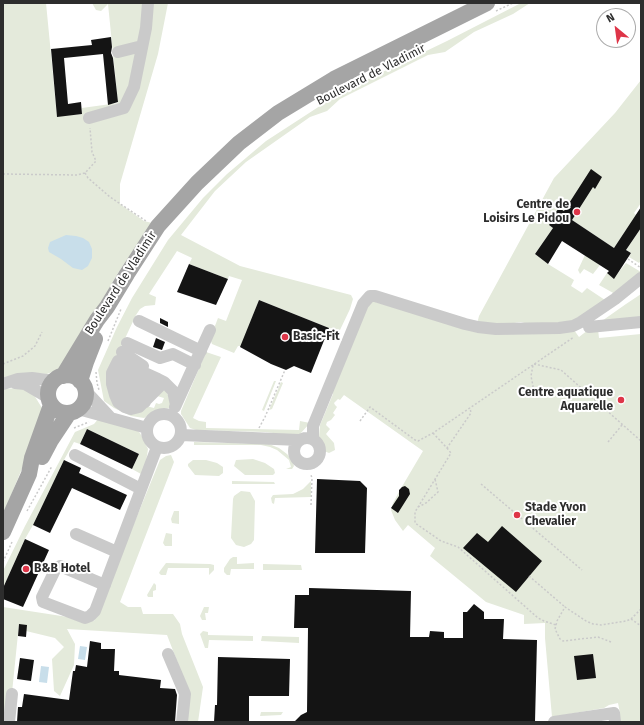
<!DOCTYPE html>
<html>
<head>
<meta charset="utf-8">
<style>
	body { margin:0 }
	#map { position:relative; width:644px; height:725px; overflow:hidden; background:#fff; font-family:"Fira Sans",sans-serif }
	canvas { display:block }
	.frame { position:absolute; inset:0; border:4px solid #2d2d2d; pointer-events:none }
	.north { position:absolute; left:596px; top:8px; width:40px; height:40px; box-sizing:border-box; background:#fff; border:1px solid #ababab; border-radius:50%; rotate:331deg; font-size:11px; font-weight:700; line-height:16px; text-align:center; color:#2d2d2d }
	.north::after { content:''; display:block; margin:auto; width:14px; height:18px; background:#de3548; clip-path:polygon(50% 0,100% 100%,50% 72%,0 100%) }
</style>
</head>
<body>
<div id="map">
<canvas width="644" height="725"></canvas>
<div class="frame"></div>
<div class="north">N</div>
</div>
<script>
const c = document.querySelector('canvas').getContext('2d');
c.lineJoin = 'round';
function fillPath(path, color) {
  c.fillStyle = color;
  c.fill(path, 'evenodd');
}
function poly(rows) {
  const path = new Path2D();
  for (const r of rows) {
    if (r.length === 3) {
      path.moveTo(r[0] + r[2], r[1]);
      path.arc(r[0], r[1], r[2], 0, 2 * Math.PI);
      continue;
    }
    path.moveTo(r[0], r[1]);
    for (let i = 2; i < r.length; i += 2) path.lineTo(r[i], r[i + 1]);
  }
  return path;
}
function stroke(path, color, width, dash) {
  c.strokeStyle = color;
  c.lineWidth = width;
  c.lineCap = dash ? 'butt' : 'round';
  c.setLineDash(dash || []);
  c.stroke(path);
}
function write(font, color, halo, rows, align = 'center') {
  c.font = font + ' "Fira Sans",sans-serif';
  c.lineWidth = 4;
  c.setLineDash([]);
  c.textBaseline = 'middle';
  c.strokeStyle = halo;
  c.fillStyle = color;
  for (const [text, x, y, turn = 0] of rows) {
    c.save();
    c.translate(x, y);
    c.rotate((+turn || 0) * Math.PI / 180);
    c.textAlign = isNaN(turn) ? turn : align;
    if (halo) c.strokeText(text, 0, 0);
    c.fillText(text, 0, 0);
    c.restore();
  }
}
const green = poly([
	[3,3,46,3,57,116,82,114,82,108,118,103,108,4,101,11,96,10,92,3,168,3,158,54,120,184,120,204,144,221,152,223,118,273,66,363,57,370,47,374,30,373,3,378],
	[521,3,530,3,513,14,474,32,445,52,428,55,340,99,327,111,310,117,246,162,215,191,181,235,240,266,351,295,353,299,350,309,340,330,329,328,259,300,241,346,238,346,234,353,212,344,210,339,218,318,226,321,242,280,229,276,228,279,189,264,192,258,177,251,149,294,156,297,155,305,145,306,140,309,136,315,113,364,146,406,154,408,156,403,159,404,162,403,164,398,157,396,161,390,166,391,172,403,169,408,158,410,144,418,131,416,114,408,104,401,98,370,117,327,132,298,168,240,203,198,227,174,266,141,343,91,447,41],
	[641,80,641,203,634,213,636,215,614,248,572,220,564,211,559,208,549,225,553,228,535,254,548,264,574,280,571,286,582,293,587,288,605,300,570,325,536,326,521,322,493,326,477,324,479,316,554,178,615,113],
	[641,228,641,260,639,263,629,257,631,253,626,250],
	[585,255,600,265,593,274,584,269,580,274,578,270],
	[626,263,641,272,615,294,599,285,607,273,614,278],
	[641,294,641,319,599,323,626,304],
	[369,300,467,329,574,330,579,337,588,330,598,329,599,338,641,334,641,722,619,722,620,713,618,703,609,705,604,708,552,717,545,638,545,623,524,624,524,615,486,602,430,556,435,548,408,525,403,531,395,520,391,510,393,503,400,490,423,451,344,395,340,400,338,399,334,403,335,405,337,407,333,413,335,415,331,420,327,422,326,425,330,429,326,434,334,443,335,450,329,453,324,451,323,446,319,437,320,425,333,394,331,390],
	[206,352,221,357,193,418,199,421,206,422,206,428,299,430,300,421,310,423,300,434,290,435,265,432,196,430,190,428,181,414,181,411],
	[274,381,276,381,264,411,262,410],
	[281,382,283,383,272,409,269,410],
	[17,388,27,390,34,395,42,408,30,449,3,515,3,389],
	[99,418,135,429,140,433,148,449,146,462,141,474,132,469,139,454,87,429,80,444,74,442,64,460,33,525,25,539,3,588,3,571,25,526,75,432,94,424],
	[194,442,269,444,279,448,287,454,292,460,294,466,292,469,286,469,291,467,289,460,277,450,270,447,261,445,194,445],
	[171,455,174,462,120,602,128,607,141,607,143,614,173,614,180,624,182,634,203,687,198,722,186,722,189,692,167,635,67,629,75,644,74,665,60,696,54,691,52,659,64,647,55,638,26,631,19,624,9,722,3,722,3,607,94,621,160,460,166,456],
	[253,459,265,463,274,469,275,473,273,475,245,475,234,466,236,460],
	[193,460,206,460,217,463,223,467,223,473,219,476,195,475,188,466,188,464],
	[232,481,274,482,275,484,232,484],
	[311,481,311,497,275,498,274,504,272,503,271,498,273,495,293,494,303,489],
	[241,491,250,492,255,501,254,540,251,544,244,547,236,545,231,538,233,499,234,496],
	[174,511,179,511,179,524,172,523,171,519],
	[166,533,172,534,172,546,165,546,163,543],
	[233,557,237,557,237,564,254,563,254,569,231,569,230,575,227,575,224,572,224,568,230,559],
	[166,563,210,564,214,565,214,570,209,575,209,568,168,568,166,575,161,575,159,573,160,571],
	[263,564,301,565,302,570,263,570],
	[154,583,156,585,156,590,153,591,153,597,148,597,147,595],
	[204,607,209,607,208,613,205,613,206,620,202,620,200,616],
	[203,631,208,632,208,635,253,636,253,641,209,640,208,648,205,648,200,634],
	[262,636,299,637,299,643,261,641],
	[261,712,283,712,281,715,260,716]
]);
const water = poly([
	[66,235,76,236,83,238,89,242,92,249,92,258,88,266,82,270,73,268,61,259,49,252,48,248,50,242],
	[80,646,87,647,85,660,78,659],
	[41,666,49,667,47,683,39,682]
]);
const building = poly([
	[111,37,112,47,111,53,113,58,118,102,108,105,103,54,64,58,68,104,81,102,82,114,57,117,51,49,92,45,91,40],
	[591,169,602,177,595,189,593,187,572,220,614,248,641,207,641,228,626,250,631,253,614,279,607,273,609,271,562,241,548,264,535,254,553,228,549,225,553,218,552,217,559,208,564,211],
	[189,264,228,279,216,305,177,292],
	[259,300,329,328,311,373,294,366,286,370,271,364,240,347],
	[160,318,168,322,168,327,160,323],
	[156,338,165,342,162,350,153,347],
	[87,429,139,454,132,469,80,444],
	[64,460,81,468,79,473,127,495,120,510,72,488,50,533,33,525],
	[317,479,360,481,367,488,365,553,315,553],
	[405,486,409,489,410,494,398,513,391,508,399,496,399,490,402,487],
	[502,526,542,561,516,592,463,548,477,533,488,542],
	[25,539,49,550,23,607,3,599,3,588],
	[309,588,411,591,410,637,429,637,430,631,444,632,444,638,463,638,463,612,467,612,474,604,484,612,484,619,504,619,503,639,537,640,535,722,294,722,301,715,307,712,308,628,294,628,295,595,309,595],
	[19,624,27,625,26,637,18,636],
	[90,641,101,643,101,649,115,649,114,671,119,671,119,675,161,680,160,688,175,689,177,695,175,722,17,722,18,707,22,707,24,694,69,700,73,671,75,671,76,665,87,667],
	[593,654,596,678,577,680,574,656],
	[218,657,290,659,289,696,249,696,249,722,214,722,215,705,217,705],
	[20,658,34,660,31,681,17,679]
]);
const path = poly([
	[496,11,513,3],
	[85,173,88,178,110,197,146,221],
	[3,174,77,175,85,173,96,161,92,152,90,128],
	[628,259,641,268],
	[108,341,121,309],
	[3,364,23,356,35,346,42,332],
	[534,364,561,370,641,441],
	[96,372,97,383,99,390],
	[531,395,533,386,531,376,533,365],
	[360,421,370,407,415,440,418,441,433,433,574,337],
	[74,428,89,422],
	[259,428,265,417,285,370],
	[433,433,447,448,471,413,470,408],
	[608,442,622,425],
	[447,448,451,453,415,512,415,523,441,541,458,547,538,618,544,621,556,625],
	[481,484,582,570],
	[311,505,312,478,311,475],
	[418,507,426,503,438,492,435,479],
	[27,511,52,466],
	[3,562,12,542],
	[529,576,565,607],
	[631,619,641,626],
	[611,642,598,637,563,641,560,639,555,629,557,621,565,607,586,621,593,624,601,625,626,621,631,619,641,609]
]);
const minor = poly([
	[118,52,142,46],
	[89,118,124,108,134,87,146,28,148,3],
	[139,321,201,351],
	[589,327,641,322],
	[127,343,160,358,173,354,195,365],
	[122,352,143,366],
	[116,365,122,373,149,383],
	[112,373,129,387,135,390,154,392],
	[164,382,139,407,131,409,125,407,118,402,115,395,112,384,112,373,118,361,158,379,164,382,173,391,176,405],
	[15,383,25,384,49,398],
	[3,384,18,379,32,378,54,381],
	[113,384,125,395,145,402],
	[85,390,110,417],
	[175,407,210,330],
	[78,409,147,428],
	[164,431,17],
	[181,435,299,440],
	[307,451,13],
	[313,438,313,426,363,304,370,296,375,296,465,324,478,327,496,329,559,328,573,326,581,322,615,299,641,278],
	[75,455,141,489],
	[76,534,117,552],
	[105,585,60,566,56,568,42,597,43,602,85,618,90,616,95,611,157,447],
	[168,654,185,694,182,722],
	[9,722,12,694],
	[554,722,614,713,615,722]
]);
const major = poly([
	[67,394,19],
	[63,376,97,320,107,307,127,274,158,226,197,183,239,143,278,113,334,79,487,3],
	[80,381,86,362,95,339],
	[42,457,51,440,69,413],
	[3,532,29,474,32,458,51,405]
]);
const markers = [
	[577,212,4,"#de3548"],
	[285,337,4,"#de3548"],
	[621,400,4,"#de3548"],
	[517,515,4,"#de3548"],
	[26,569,4,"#de3548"]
];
const streetNames = [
	["Boulevard de Vladimir",371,75,-27],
	["Boulevard de Vladimir",121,283,-57]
];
const poiNames = [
	["Centre de",569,205,"right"],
	["Loisirs Le Pidou",569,219,"right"],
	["Basic-Fit",293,337],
	["Centre aquatique",613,393,"right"],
	["Aquarelle",613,407,"right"],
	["Stade Yvon",525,508],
	["Chevalier",525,522],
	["B&B Hotel",34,569]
];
fillPath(green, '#e4eadb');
fillPath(water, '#c8deea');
fillPath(building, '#141414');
stroke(path, '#cacaca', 1.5, [2, 2]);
stroke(minor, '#cacaca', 12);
stroke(major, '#a5a5a5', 16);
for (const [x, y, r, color] of markers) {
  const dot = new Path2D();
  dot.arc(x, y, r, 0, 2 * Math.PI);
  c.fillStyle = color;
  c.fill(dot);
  stroke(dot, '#fff', 1.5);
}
write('12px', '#2d2d2d', '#fff', streetNames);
write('bold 12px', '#2d2d2d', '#fff', poiNames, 'left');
</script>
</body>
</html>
